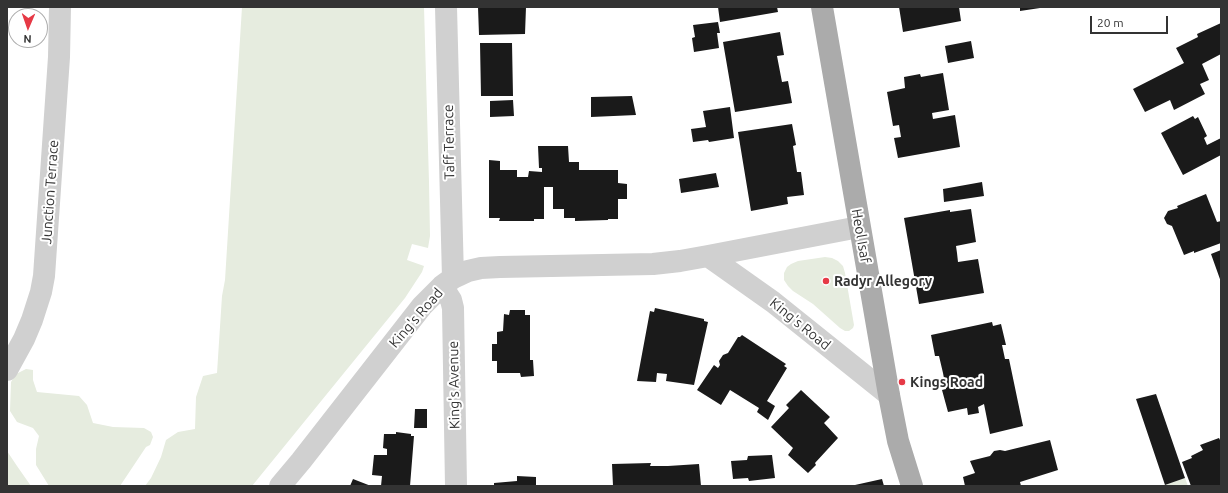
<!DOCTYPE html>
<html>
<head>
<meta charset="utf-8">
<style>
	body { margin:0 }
	#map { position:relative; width:1228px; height:493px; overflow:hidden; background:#fff; font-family:Ubuntu,sans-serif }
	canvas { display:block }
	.frame { position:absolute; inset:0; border:8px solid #333; pointer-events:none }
	.north { position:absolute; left:8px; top:8px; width:40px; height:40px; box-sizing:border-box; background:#fff; border:1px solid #adadad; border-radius:50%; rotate:182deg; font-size:11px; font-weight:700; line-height:16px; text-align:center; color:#333 }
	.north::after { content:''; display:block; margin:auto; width:14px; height:18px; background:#e63946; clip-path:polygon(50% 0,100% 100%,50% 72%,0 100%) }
	.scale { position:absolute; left:1090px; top:16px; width:78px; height:18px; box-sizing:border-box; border:2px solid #333; border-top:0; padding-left:5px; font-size:12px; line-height:14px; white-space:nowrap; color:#333; -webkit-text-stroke:3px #fff; paint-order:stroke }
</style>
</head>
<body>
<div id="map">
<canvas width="1228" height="493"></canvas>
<div class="frame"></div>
<div class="north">N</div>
<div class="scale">20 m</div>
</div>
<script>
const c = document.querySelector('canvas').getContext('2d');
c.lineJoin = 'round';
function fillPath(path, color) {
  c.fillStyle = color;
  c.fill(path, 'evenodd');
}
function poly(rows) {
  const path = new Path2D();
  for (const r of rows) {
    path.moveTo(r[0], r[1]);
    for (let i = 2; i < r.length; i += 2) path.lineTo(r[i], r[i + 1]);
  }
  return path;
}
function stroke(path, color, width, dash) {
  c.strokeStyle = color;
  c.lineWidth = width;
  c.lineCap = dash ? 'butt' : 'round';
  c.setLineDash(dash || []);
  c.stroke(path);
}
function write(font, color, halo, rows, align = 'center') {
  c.font = font + ' Ubuntu,sans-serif';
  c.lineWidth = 4;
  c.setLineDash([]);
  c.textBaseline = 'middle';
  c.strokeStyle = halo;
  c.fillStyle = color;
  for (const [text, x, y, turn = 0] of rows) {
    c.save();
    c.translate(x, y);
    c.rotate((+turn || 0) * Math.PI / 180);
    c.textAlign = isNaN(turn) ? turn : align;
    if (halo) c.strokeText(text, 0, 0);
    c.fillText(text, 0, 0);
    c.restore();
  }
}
const green = poly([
	[242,7,424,7,429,182,430,236,428,248,412,244,407,260,424,266,422,272,405,298,252,486,145,486,151,478,161,457,166,440,178,432,195,429,196,397,203,376,217,373,222,296,225,280],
	[825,257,832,258,838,261,843,266,845,273,854,325,853,328,849,331,845,331,840,328,813,304,793,291,788,286,784,280,784,273,787,267,791,264,798,261],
	[26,369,33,370,33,380,37,392,79,396,87,405,93,423,113,427,144,428,151,432,153,437,150,445,146,447,120,486,49,486,36,465,36,449,39,436,33,428,17,422,10,411,11,382,16,374],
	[7,451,17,466,31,486,7,486],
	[1185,478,1188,486,1161,486]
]);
const building = poly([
	[478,7,526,7,525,34,479,35],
	[718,7,777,7,778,12,720,22],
	[899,7,959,7,961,21,903,32],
	[1020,7,1040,7,1040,8,1020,11],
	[718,22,720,33,717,33,719,48,694,52,692,38,695,37,693,25],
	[1221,23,1221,54,1202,64,1209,80,1200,84,1205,94,1174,110,1170,100,1145,112,1133,89,1184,63,1176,48,1198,37,1197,34],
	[780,32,784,55,777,56,782,82,788,81,792,103,735,112,723,42],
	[971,41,974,58,948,63,945,46],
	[480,43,512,43,513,96,481,96],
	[943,73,949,110,932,113,933,119,955,115,960,147,898,158,894,138,901,137,899,125,893,126,887,92,905,88,904,77,920,74,921,77],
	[632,96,636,115,591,117,591,97],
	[513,100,514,116,490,117,490,101],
	[730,107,734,138,709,142,708,140,693,142,691,129,706,127,703,111],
	[1193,116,1195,119,1198,117,1207,136,1204,138,1207,145,1221,138,1221,155,1183,175,1161,133],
	[792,124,796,145,793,146,797,172,801,172,804,195,787,197,788,204,751,211,738,132],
	[538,146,568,146,569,162,579,162,579,170,618,170,618,183,627,184,627,199,618,199,618,219,608,219,608,220,575,221,575,218,564,218,564,209,553,209,553,187,544,187,544,219,534,219,534,221,499,221,500,218,489,218,489,160,500,161,500,170,517,170,517,177,528,177,529,171,542,172,542,168,539,168],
	[716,173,719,187,681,193,679,179],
	[982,182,984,196,944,202,943,189],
	[1206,194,1217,222,1221,221,1221,243,1194,253,1194,251,1184,255,1172,226,1167,224,1164,218,1168,211,1178,208,1177,206],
	[971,209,976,242,956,246,957,253,958,262,978,259,984,293,919,304,904,218,950,210,950,212],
	[1221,250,1221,282,1211,254],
	[655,308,704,319,704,321,708,322,694,385,666,381,667,374,657,373,656,382,637,381,650,311,654,312],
	[510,310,525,310,525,315,530,315,530,360,533,360,534,376,521,377,520,373,497,373,497,361,492,361,492,344,497,344,497,332,503,331,504,314,509,315],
	[992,322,993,326,1001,324,1006,345,1002,345,1005,359,1009,359,1023,426,990,434,984,404,978,407,979,413,968,415,967,408,948,412,942,390,946,389,943,373,939,356,935,356,931,335],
	[742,335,786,364,784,366,787,368,767,401,775,406,768,420,757,412,759,408,730,390,721,405,697,390,714,365,718,368,720,365,719,361,723,355,728,353,738,337,740,337],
	[801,390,830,417,824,423,838,438,815,463,816,465,808,473,788,455,793,448,771,427,789,408,786,405],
	[1156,394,1185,478,1165,485,1136,399],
	[415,409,427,409,427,428,414,428],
	[396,432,411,434,411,436,414,436,410,486,381,486,382,476,372,475,374,455,387,455,387,449,383,448,384,434,396,434],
	[1219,438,1221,442,1221,486,1191,486,1182,462,1192,458,1191,456,1203,450,1200,445],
	[1050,440,1058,470,1020,482,1021,486,965,486,963,477,975,473,970,461,990,456,994,451,1000,450,1005,451],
	[772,455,775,478,749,481,748,478,733,479,731,461,747,460,748,456],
	[651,463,650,466,668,466,699,464,701,486,613,486,612,464],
	[517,476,536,477,536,486,494,486,494,483,517,481],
	[353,479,371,486,350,486],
	[882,479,884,486,855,486,855,485]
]);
const minor = poly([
	[446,7,453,278],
	[708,256,773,302,889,395],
	[442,286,451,300,453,308,456,486],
	[7,370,24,339,32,320,41,292,44,276,59,57,60,7],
	[280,486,301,461,422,306,442,286,453,278,468,271,481,268,500,267,653,264,680,261,708,256,859,227]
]);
const major = poly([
	[822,7,889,395,898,441,912,486]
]);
const markers = [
	[826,281,4,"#e63946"],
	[902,382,4,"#e63946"]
];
const streetNames = [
	["Taff Terrace",449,142,-91],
	["Junction Terrace",50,192,-86],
	["Heol Isaf",861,236,80],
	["King's Road",416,318,-49],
	["King's Road",800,324,39],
	["King's Avenue",454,385,-91]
];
const poiNames = [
	["Radyr Allegory",834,281],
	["Kings Road",910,382]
];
fillPath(green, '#e6ecdf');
fillPath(building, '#1a1a1a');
stroke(minor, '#d0d0d0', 22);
stroke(major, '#ababab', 22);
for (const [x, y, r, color] of markers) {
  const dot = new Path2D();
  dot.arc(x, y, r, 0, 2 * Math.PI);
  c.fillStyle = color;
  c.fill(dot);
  stroke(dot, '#fff', 1.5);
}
write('14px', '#333', '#fff', streetNames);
write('bold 14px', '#333', '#fff', poiNames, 'left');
</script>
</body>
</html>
